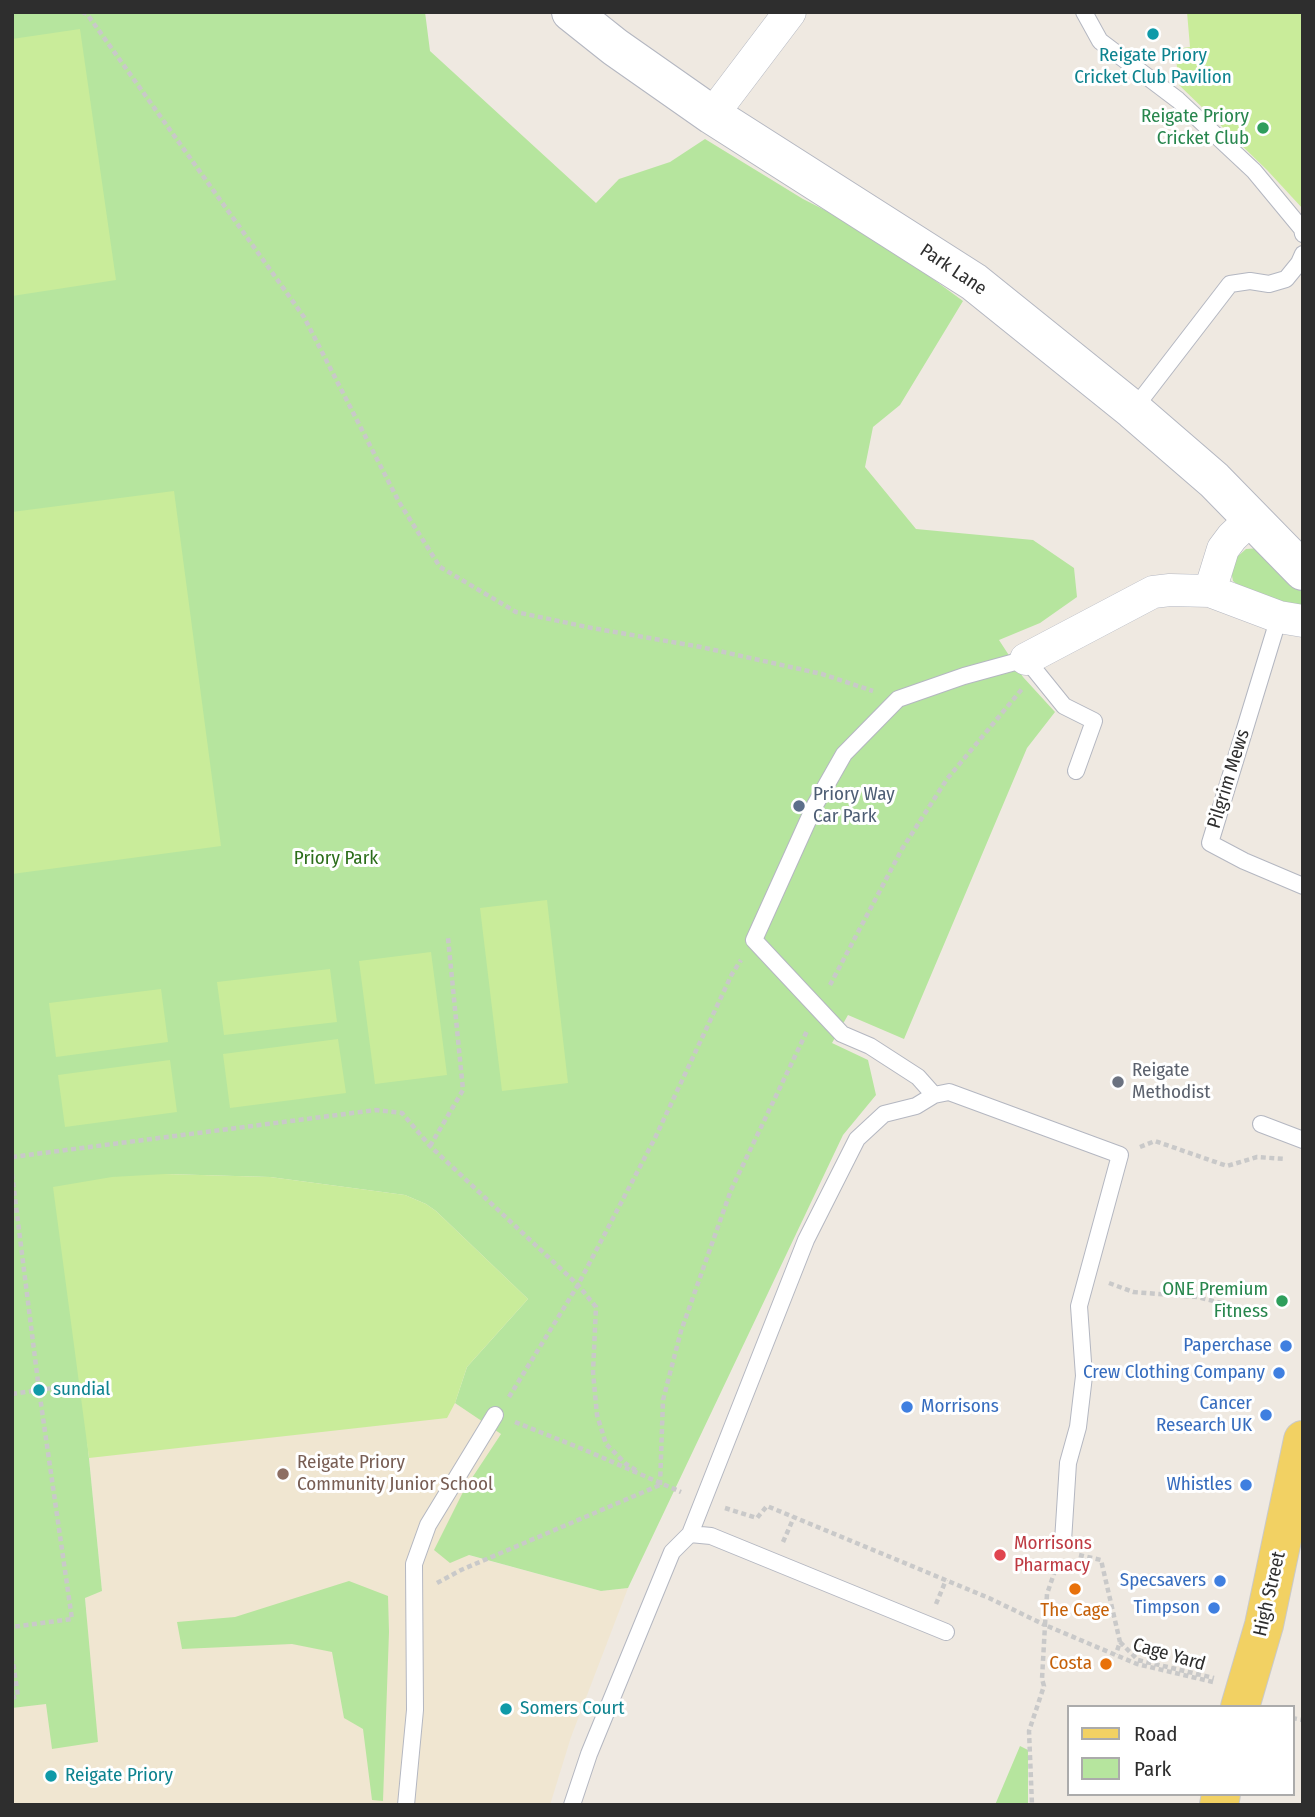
<!DOCTYPE html>
<html>
<head>
<meta charset="utf-8">
<style>
	body { margin:0 }
	#map { position:relative; width:1315px; height:1817px; overflow:hidden; background:#efe9e1; font-family:"Fira Sans Condensed",sans-serif }
	canvas { display:block }
	.frame { position:absolute; inset:0; border:14px solid #2e2e2e; pointer-events:none }
	.legend { position:absolute; left:1067px; top:1705px; width:228px; height:91px; box-sizing:border-box; background:#fff; border:2px solid #ababab; margin:0; padding:9px 12px; list-style:none; font-size:21px; color:#2e2e2e }
	.legend li { display:flex; align-items:center; gap:14px; height:35px }
	.legend b { width:35px; border:2px solid #ababab }
</style>
</head>
<body>
<div id="map">
<canvas width="1315" height="1817"></canvas>
<div class="frame"></div>
<ul class="legend">
<li><b style="height:9px;background:#f2d163"></b>Road</li>
<li><b style="height:19px;background:#b6e59e"></b>Park</li>
</ul>
</div>
<script>
const c = document.querySelector('canvas').getContext('2d');
c.lineJoin = 'round';
function fillPath(path, color) {
  c.fillStyle = color;
  c.fill(path, 'evenodd');
}
function poly(rows) {
  const path = new Path2D();
  for (const r of rows) {
    path.moveTo(r[0], r[1]);
    for (let i = 2; i < r.length; i += 2) path.lineTo(r[i], r[i + 1]);
  }
  return path;
}
function stroke(path, color, width, dash) {
  c.strokeStyle = color;
  c.lineWidth = width;
  c.lineCap = dash ? 'butt' : 'round';
  c.setLineDash(dash || []);
  c.stroke(path);
}
function write(font, color, halo, rows, align = 'center') {
  c.font = font + ' "Fira Sans Condensed",sans-serif';
  c.lineWidth = 6;
  c.setLineDash([]);
  c.textBaseline = 'middle';
  c.strokeStyle = halo;
  c.fillStyle = color;
  for (const [text, x, y, turn = 0] of rows) {
    c.save();
    c.translate(x, y);
    c.rotate((+turn || 0) * Math.PI / 180);
    c.textAlign = isNaN(turn) ? turn : align;
    if (halo) c.strokeText(text, 0, 0);
    c.fillText(text, 0, 0);
    c.restore();
  }
}
const education = poly([
	[165,1174,501,1434,464,1490,468,1555,601,1591,628,1588,571,1737,550,1805,12,1803,12,1708,46,1703,87,1619,85,1597,102,1591,87,1438]
]);
const green = poly([
	[12,12,425,12,430,51,596,203,619,179,670,162,705,139,803,199,870,233,963,301,900,405,873,427,865,467,916,529,1033,540,1074,568,1077,597,1040,623,999,640,1023,677,1055,712,1027,748,904,1039,848,1015,832,1043,868,1060,876,1095,843,1135,628,1588,601,1591,469,1555,450,1563,434,1550,464,1490,501,1434,455,1403,467,1367,528,1299,436,1211,426,1204,405,1195,270,1177,165,1174,87,1438,102,1591,85,1598,98,1742,52,1749,46,1704,12,1708],
	[1260,548,1303,593,1303,607,1295,609,1245,591,1233,581,1231,570,1237,557,1246,549],
	[349,1581,388,1596,389,1632,383,1801,372,1800,363,1729,344,1718,332,1652,292,1644,182,1649,177,1622,235,1617],
	[1020,1746,1028,1750,1028,1805,995,1805]
]);
const pitch = poly([
	[1187,12,1303,12,1303,209,1267,170,1179,85,1175,49,1190,47],
	[80,29,116,280,12,296,12,39],
	[174,491,221,846,12,874,12,512],
	[547,900,568,1083,502,1091,480,908],
	[431,952,447,1075,375,1084,359,961],
	[330,969,337,1022,224,1035,217,982],
	[161,989,168,1042,56,1057,49,1003],
	[338,1039,346,1093,230,1108,223,1054],
	[170,1060,177,1112,65,1127,58,1075],
	[165,1174,270,1177,405,1195,426,1204,436,1211,528,1299,467,1367,455,1403,447,1418,89,1458,53,1187,112,1177]
]);
const path = poly([
	[82,12,87,14,304,317,399,502,440,567,516,612,592,628,701,647,822,674,873,691],
	[830,985,902,849,947,779,1022,689],
	[430,1146,463,1090,448,938],
	[1140,1147,1155,1141,1227,1166,1257,1157,1285,1159],
	[12,1157,376,1110,402,1113,430,1146,578,1285,596,1307,593,1372,597,1415,606,1444,626,1464,639,1472],
	[12,1174,39,1390,72,1619,12,1627],
	[1109,1283,1133,1292,1197,1297,1246,1309],
	[12,1394,60,1387],
	[509,1397,578,1285,655,1138,732,974,741,960],
	[515,1422,585,1450,681,1492],
	[660,1485,663,1400,681,1331,731,1190,807,1031],
	[725,1508,757,1518,767,1506,989,1598,1045,1625,1042,1679,1044,1686,1029,1731,1032,1805],
	[783,1542,794,1517],
	[1079,1555,1101,1560,1120,1642,1116,1654],
	[1058,1562,1047,1594,1045,1625,1137,1664,1213,1682],
	[437,1583,461,1570,660,1485],
	[936,1604,946,1580],
	[1120,1642,1138,1660,1214,1678],
	[12,1656,18,1696,12,1698],
	[1292,1718,1303,1720]
]);
const service = poly([
	[1084,12,1100,41,1178,100,1254,171,1302,229,1303,234],
	[1133,410,1230,284,1250,281,1269,284,1286,279,1299,263,1303,254],
	[1279,617,1210,843,1244,861,1303,886],
	[1261,1124,1303,1140],
	[690,1534,711,1536,946,1632],
	[1063,1541,1068,1463,1078,1427,1084,1376,1079,1306,1120,1155,949,1092,934,1095,918,1077,870,1046,842,1034,754,940,815,805,844,754,898,699,964,676,1026,659,1064,706,1094,721,1076,771],
	[406,1805,415,1710,414,1564,428,1525,495,1415],
	[572,1805,589,1754,672,1552,690,1534,806,1240,857,1139,884,1114,916,1106,934,1095]
]);
const minor = poly([
	[712,115,790,12],
	[1210,591,1223,549,1232,537,1252,518],
	[1026,659,1153,592,1170,590,1210,591,1279,617,1303,621]
]);
const tertiary = poly([
	[571,12,615,47,712,115,974,282,1133,410,1214,480,1303,571]
]);
const primary = poly([
	[1240,1707,1264,1625,1303,1440],
	[1219,1805,1221,1794]
]);
const markers = [
	[1153,34,7,"#0f9aa8"],
	[1263,128,7,"#2e9e5b"],
	[799,806,7,"#5c6f8a"],
	[1118,1082,7,"#6b7280"],
	[1282,1301,7,"#2e9e5b"],
	[1286,1346,7,"#3f7fe0"],
	[1279,1373,7,"#3f7fe0"],
	[39,1390,7,"#0f9aa8"],
	[907,1407,7,"#3f7fe0"],
	[1266,1415,7,"#3f7fe0"],
	[283,1474,7,"#8d6e63"],
	[1246,1485,7,"#3f7fe0"],
	[1000,1555,7,"#e0444e"],
	[1220,1581,7,"#3f7fe0"],
	[1075,1589,7,"#e8710a"],
	[1214,1608,7,"#3f7fe0"],
	[1106,1664,7,"#e8710a"],
	[506,1709,7,"#0f9aa8"],
	[51,1776,7,"#0f9aa8"]
];
const cultureNames = [
	["Reigate Priory",1153,56,"center"],
	["Cricket Club Pavilion",1153,78,"center"],
	["sundial",53,1390],
	["Somers Court",520,1709],
	["Reigate Priory",65,1776]
];
const leisureNames = [
	["Reigate Priory",1249,117],
	["Cricket Club",1249,139],
	["ONE Premium",1268,1290],
	["Fitness",1268,1312]
];
const streetNames = [
	["Park Lane",953,270,34],
	["Pilgrim Mews",1229,779,-73],
	["High Street",1270,1594,-77],
	["Cage Yard",1169,1655,16]
];
const serviceNames = [
	["Priory Way",813,795],
	["Car Park",813,817]
];
const parkNames = [
	["Priory Park",336,859]
];
const worshipNames = [
	["Reigate",1132,1071],
	["Methodist",1132,1093]
];
const shopNames = [
	["Paperchase",1272,1346],
	["Crew Clothing Company",1265,1373],
	["Cancer",1252,1404],
	["Research UK",1252,1426],
	["Morrisons",921,1407,"left"],
	["Whistles",1232,1485],
	["Specsavers",1206,1581],
	["Timpson",1200,1608]
];
const educationNames = [
	["Reigate Priory",297,1463],
	["Community Junior School",297,1485]
];
const healthNames = [
	["Morrisons",1014,1544],
	["Pharmacy",1014,1566]
];
const foodNames = [
	["The Cage",1075,1611],
	["Costa",1092,1664,"right"]
];
fillPath(education, '#f0e6d1');
fillPath(green, '#b6e59e');
fillPath(pitch, '#c9ec9a');
stroke(service, '#b4b7c1', 18);
stroke(minor, '#b4b7c1', 33);
stroke(tertiary, '#b4b7c1', 40);
stroke(primary, '#c9c9c9', 40);
stroke(path, '#c9c9c9', 4.5, [5, 3.5]);
stroke(service, '#fff', 16);
stroke(minor, '#fff', 32);
stroke(tertiary, '#fff', 38);
stroke(primary, '#f2d163', 38);
for (const [x, y, r, color] of markers) {
  const dot = new Path2D();
  dot.arc(x, y, r, 0, 2 * Math.PI);
  c.fillStyle = color;
  c.fill(dot);
  stroke(dot, '#fff', 2.5);
}
write('19px', '#0d838f', '#fff', cultureNames, 'left');
write('19px', '#27864d', '#fff', leisureNames, 'right');
write('19px', '#2e2e2e', '#fff', streetNames);
write('19px', '#4e5e75', '#fff', serviceNames, 'left');
write('19px', '#2c6e1b', '#fff', parkNames);
write('19px', '#5b616d', '#fff', worshipNames, 'left');
write('19px', '#366cbe', '#fff', shopNames, 'right');
write('19px', '#785e54', '#fff', educationNames, 'left');
write('19px', '#be3a42', '#fff', healthNames, 'left');
write('19px', '#c56008', '#fff', foodNames);
</script>
</body>
</html>
